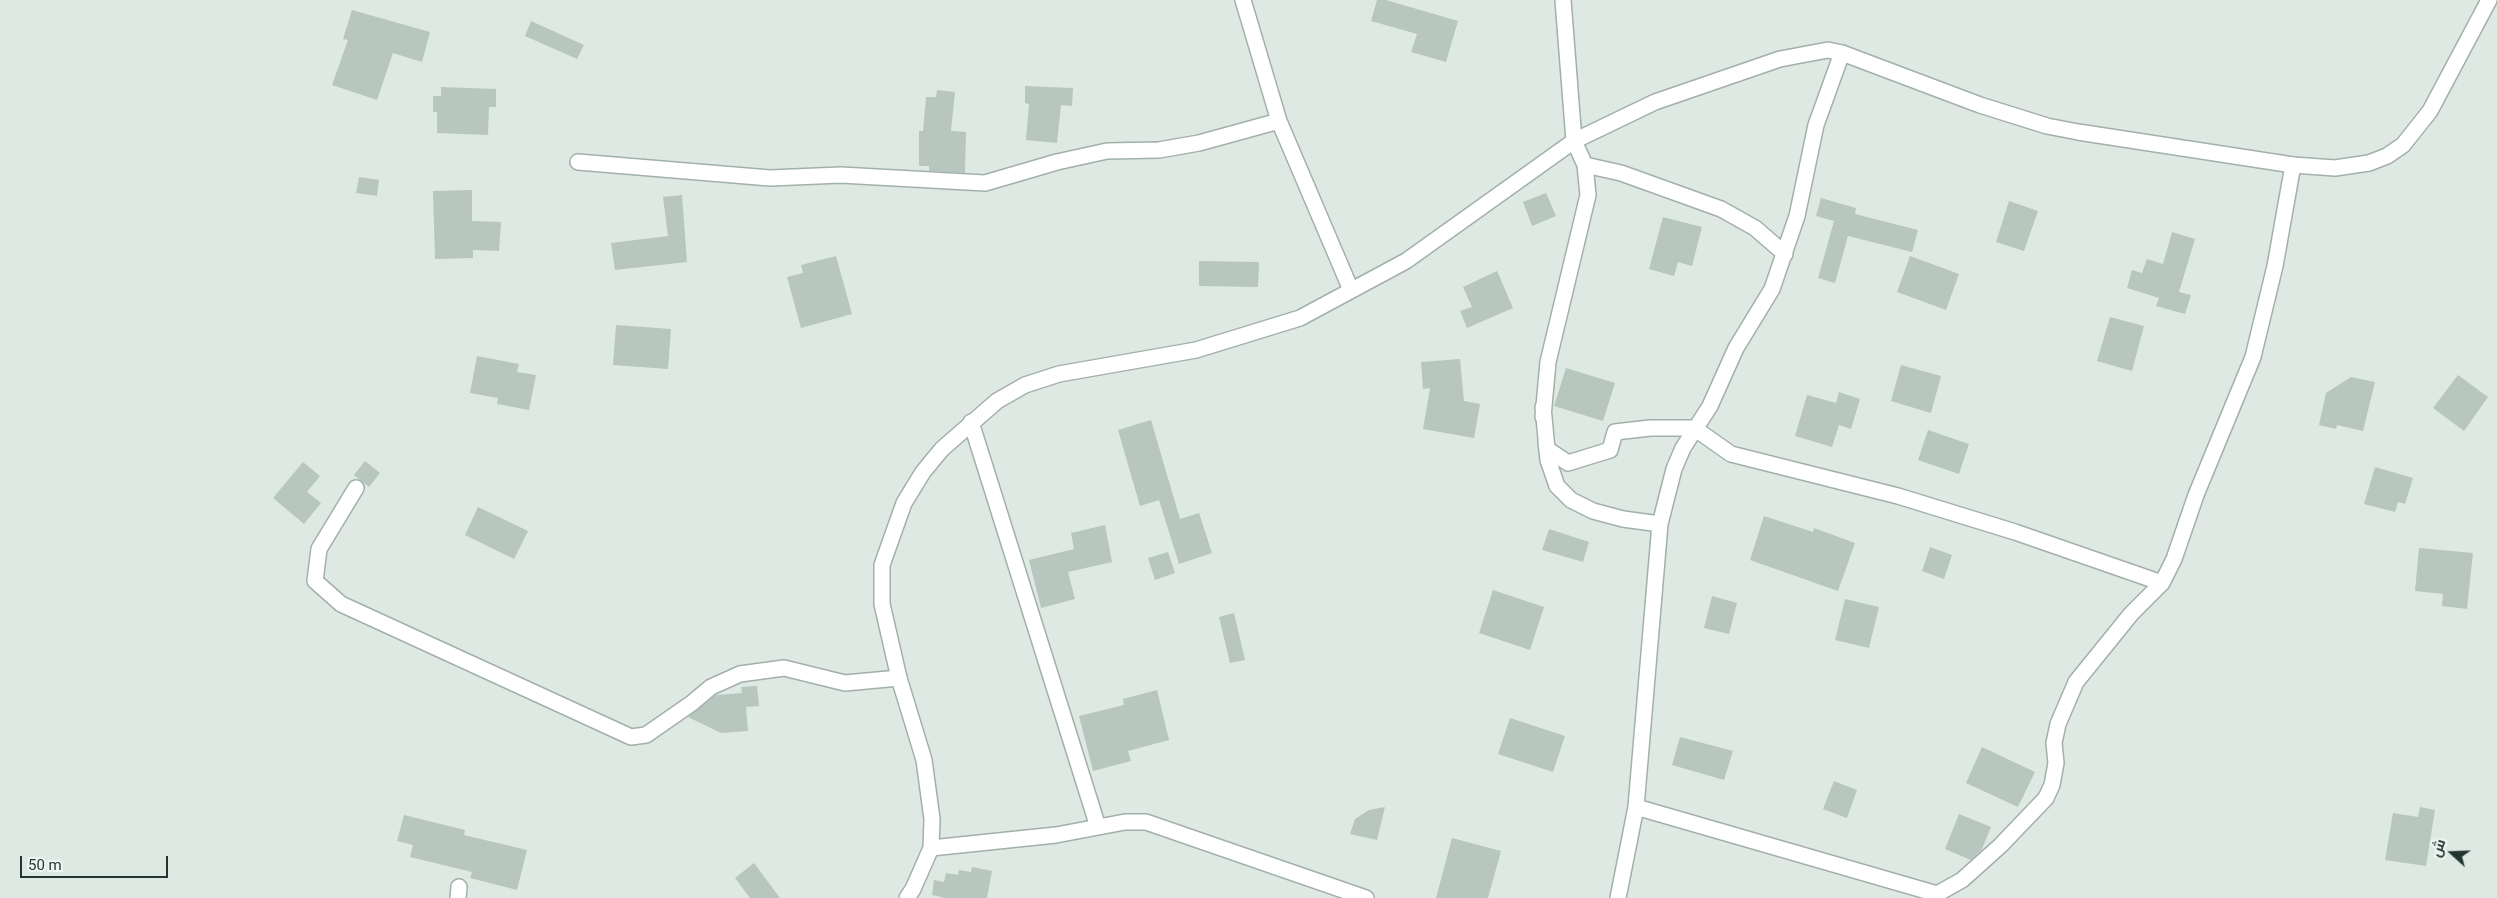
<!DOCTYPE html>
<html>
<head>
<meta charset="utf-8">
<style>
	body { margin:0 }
	#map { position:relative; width:2497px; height:898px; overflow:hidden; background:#dfe9e3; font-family:Roboto,Cairo,sans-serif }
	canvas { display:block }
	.north { position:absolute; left:2427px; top:828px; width:50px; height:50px; -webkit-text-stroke:4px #eef6f2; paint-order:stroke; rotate:290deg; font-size:14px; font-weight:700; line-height:20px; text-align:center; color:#213730 }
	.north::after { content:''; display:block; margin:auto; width:18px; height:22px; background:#213730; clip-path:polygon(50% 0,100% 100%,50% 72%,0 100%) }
	.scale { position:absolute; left:20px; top:856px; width:148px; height:22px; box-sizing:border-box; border:2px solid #213730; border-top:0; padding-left:6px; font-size:15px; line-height:18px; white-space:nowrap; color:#213730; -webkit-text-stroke:4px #eef6f2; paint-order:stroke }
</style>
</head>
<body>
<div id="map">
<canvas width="2497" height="898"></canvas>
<div class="north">ش</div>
<div class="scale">50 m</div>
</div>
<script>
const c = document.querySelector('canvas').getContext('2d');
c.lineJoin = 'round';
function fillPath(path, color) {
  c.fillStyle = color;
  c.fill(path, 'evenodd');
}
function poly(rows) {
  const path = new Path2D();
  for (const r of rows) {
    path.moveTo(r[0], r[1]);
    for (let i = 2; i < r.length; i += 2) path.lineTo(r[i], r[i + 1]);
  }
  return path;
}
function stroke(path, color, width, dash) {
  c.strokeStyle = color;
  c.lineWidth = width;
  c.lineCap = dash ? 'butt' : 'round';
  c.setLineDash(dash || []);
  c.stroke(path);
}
const building = poly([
	[1377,0,1386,0,1458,21,1446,62,1411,52,1417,34,1371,21],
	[352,10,430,32,422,62,393,53,377,100,332,85,348,40,343,39],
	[531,21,584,45,577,59,525,36],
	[1025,86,1073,88,1072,106,1061,105,1057,143,1026,140,1029,104,1025,103],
	[441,87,496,89,496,107,489,107,488,135,437,133,437,112,433,112,433,96,441,96],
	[937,90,955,92,951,131,966,132,965,173,929,171,929,166,919,166,919,131,923,131,926,97,936,97],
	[359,177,379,180,377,196,356,193],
	[472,190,472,221,501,222,499,251,473,250,473,258,435,259,433,191],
	[1546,193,1556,216,1532,226,1523,202],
	[682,195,687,262,615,270,611,243,668,236,663,197],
	[1821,198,1856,208,1855,214,1918,230,1912,252,1848,236,1835,283,1818,278,1834,221,1816,216],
	[2009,201,2038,211,2024,251,1996,242],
	[1663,217,1702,227,1692,266,1678,262,1674,276,1649,269],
	[2172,232,2195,239,2179,292,2191,295,2185,314,2156,306,2159,298,2127,288,2132,270,2142,273,2147,259,2163,264],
	[836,256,852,314,801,328,787,277,803,273,801,265],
	[1910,256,1959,274,1946,310,1897,292],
	[1199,261,1259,262,1258,287,1199,286],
	[1497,271,1513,308,1467,328,1460,311,1472,307,1463,287],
	[2110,317,2144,326,2132,371,2097,361],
	[616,325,671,329,668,369,613,365],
	[477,356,519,364,517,372,536,375,529,410,497,404,498,398,470,393],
	[1460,359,1464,401,1480,404,1474,438,1423,429,1430,388,1423,389,1421,362],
	[1901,365,1941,376,1931,413,1891,401],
	[1566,368,1615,383,1603,421,1554,406],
	[2458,375,2488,397,2464,431,2433,408],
	[2351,377,2375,382,2363,431,2337,425,2336,429,2319,425,2326,393],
	[1839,392,1860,399,1851,429,1839,425,1832,447,1795,436,1807,395,1836,403],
	[1151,420,1180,519,1199,513,1212,553,1179,564,1159,500,1140,506,1118,430],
	[1928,430,1969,444,1959,474,1918,460],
	[365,461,380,473,369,487,354,475],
	[303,462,320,476,307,492,321,503,304,524,273,498],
	[2375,467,2413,478,2405,504,2398,502,2395,512,2364,504],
	[478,507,528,531,514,559,465,535],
	[1764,516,1813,532,1814,528,1855,543,1838,591,1750,560],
	[1105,525,1112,562,1068,572,1075,599,1041,608,1029,560,1074,549,1071,533],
	[1549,529,1589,542,1583,562,1542,550],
	[1930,547,1952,555,1944,579,1922,571],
	[2419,548,2473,553,2467,609,2442,606,2443,594,2415,591],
	[1168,552,1175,573,1155,580,1148,558],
	[1493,590,1544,607,1530,650,1479,633],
	[1712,596,1737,603,1729,634,1704,628],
	[1845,599,1879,607,1869,648,1835,640],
	[1234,613,1245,660,1230,663,1219,617],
	[757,686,759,706,746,707,748,731,721,733,688,717,716,695,742,693,741,687],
	[1157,690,1169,740,1128,751,1131,761,1093,771,1079,716,1124,705,1123,699],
	[1510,718,1565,736,1553,772,1498,754],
	[1680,737,1733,751,1724,780,1672,765],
	[1982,747,2035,772,2018,807,1966,783],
	[1834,781,1857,790,1847,818,1823,809],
	[1385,807,1377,840,1350,834,1355,819,1369,810],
	[2420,807,2435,810,2426,866,2385,860,2393,813,2418,817],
	[1959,814,1991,827,1982,849,1971,860,1945,849],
	[404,815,465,830,464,835,527,850,517,890,470,878,472,872,410,857,413,845,397,841],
	[1452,838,1501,851,1488,898,1436,898],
	[754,863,780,898,750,898,735,878],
	[972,867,992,871,987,898,945,898,932,895,934,880,944,882,946,873,958,875,959,870,971,872]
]);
const minor = poly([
	[1243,0,1279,121,1351,290],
	[578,162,770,178,841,175,985,183,1057,162,1107,151,1159,150,1199,143,1279,121],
	[1585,165,1621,173,1721,209,1755,228,1785,254],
	[1543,407,1547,449,1568,463,1610,450,1615,432,1650,428,1694,428,1731,454,1898,496,2015,532,2162,583],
	[1543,417,1548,362,1588,195,1585,165,1574,141,1563,0],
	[971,422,1098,827],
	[1546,442,1548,460,1557,486,1571,500,1593,511,1623,519,1660,524],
	[356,488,319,549,315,581,341,604,631,737,646,735,692,703,711,687,740,674,784,668,845,683,899,678],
	[1636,807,1937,894],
	[931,848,1056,835,1125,822,1146,822,1366,898],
	[458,898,459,887],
	[1618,898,1636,807,1660,524,1674,469,1683,448,1710,406,1736,348,1772,289,1797,216,1816,125,1842,53],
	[1934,898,1937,894,1962,880,2000,846,2046,798,2052,785,2056,763,2054,743,2058,724,2076,682,2131,614,2162,583,2174,559,2196,495,2253,357,2275,266,2293,165]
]);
const tertiary = poly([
	[907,898,913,889,931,848,932,819,924,760,899,678,882,604,882,565,904,503,923,472,942,449,997,401,1025,385,1059,374,1196,350,1300,318,1406,261,1574,141,1655,102,1780,59,1828,50,1842,53,1980,105,2047,126,2078,132,2293,165,2335,168,2369,163,2387,156,2403,145,2430,111,2489,0]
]);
fillPath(building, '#b7c6bf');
stroke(minor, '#a2b0aa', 18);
stroke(tertiary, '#a2b0aa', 18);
stroke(minor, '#fff', 15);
stroke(tertiary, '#fff', 15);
</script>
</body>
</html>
